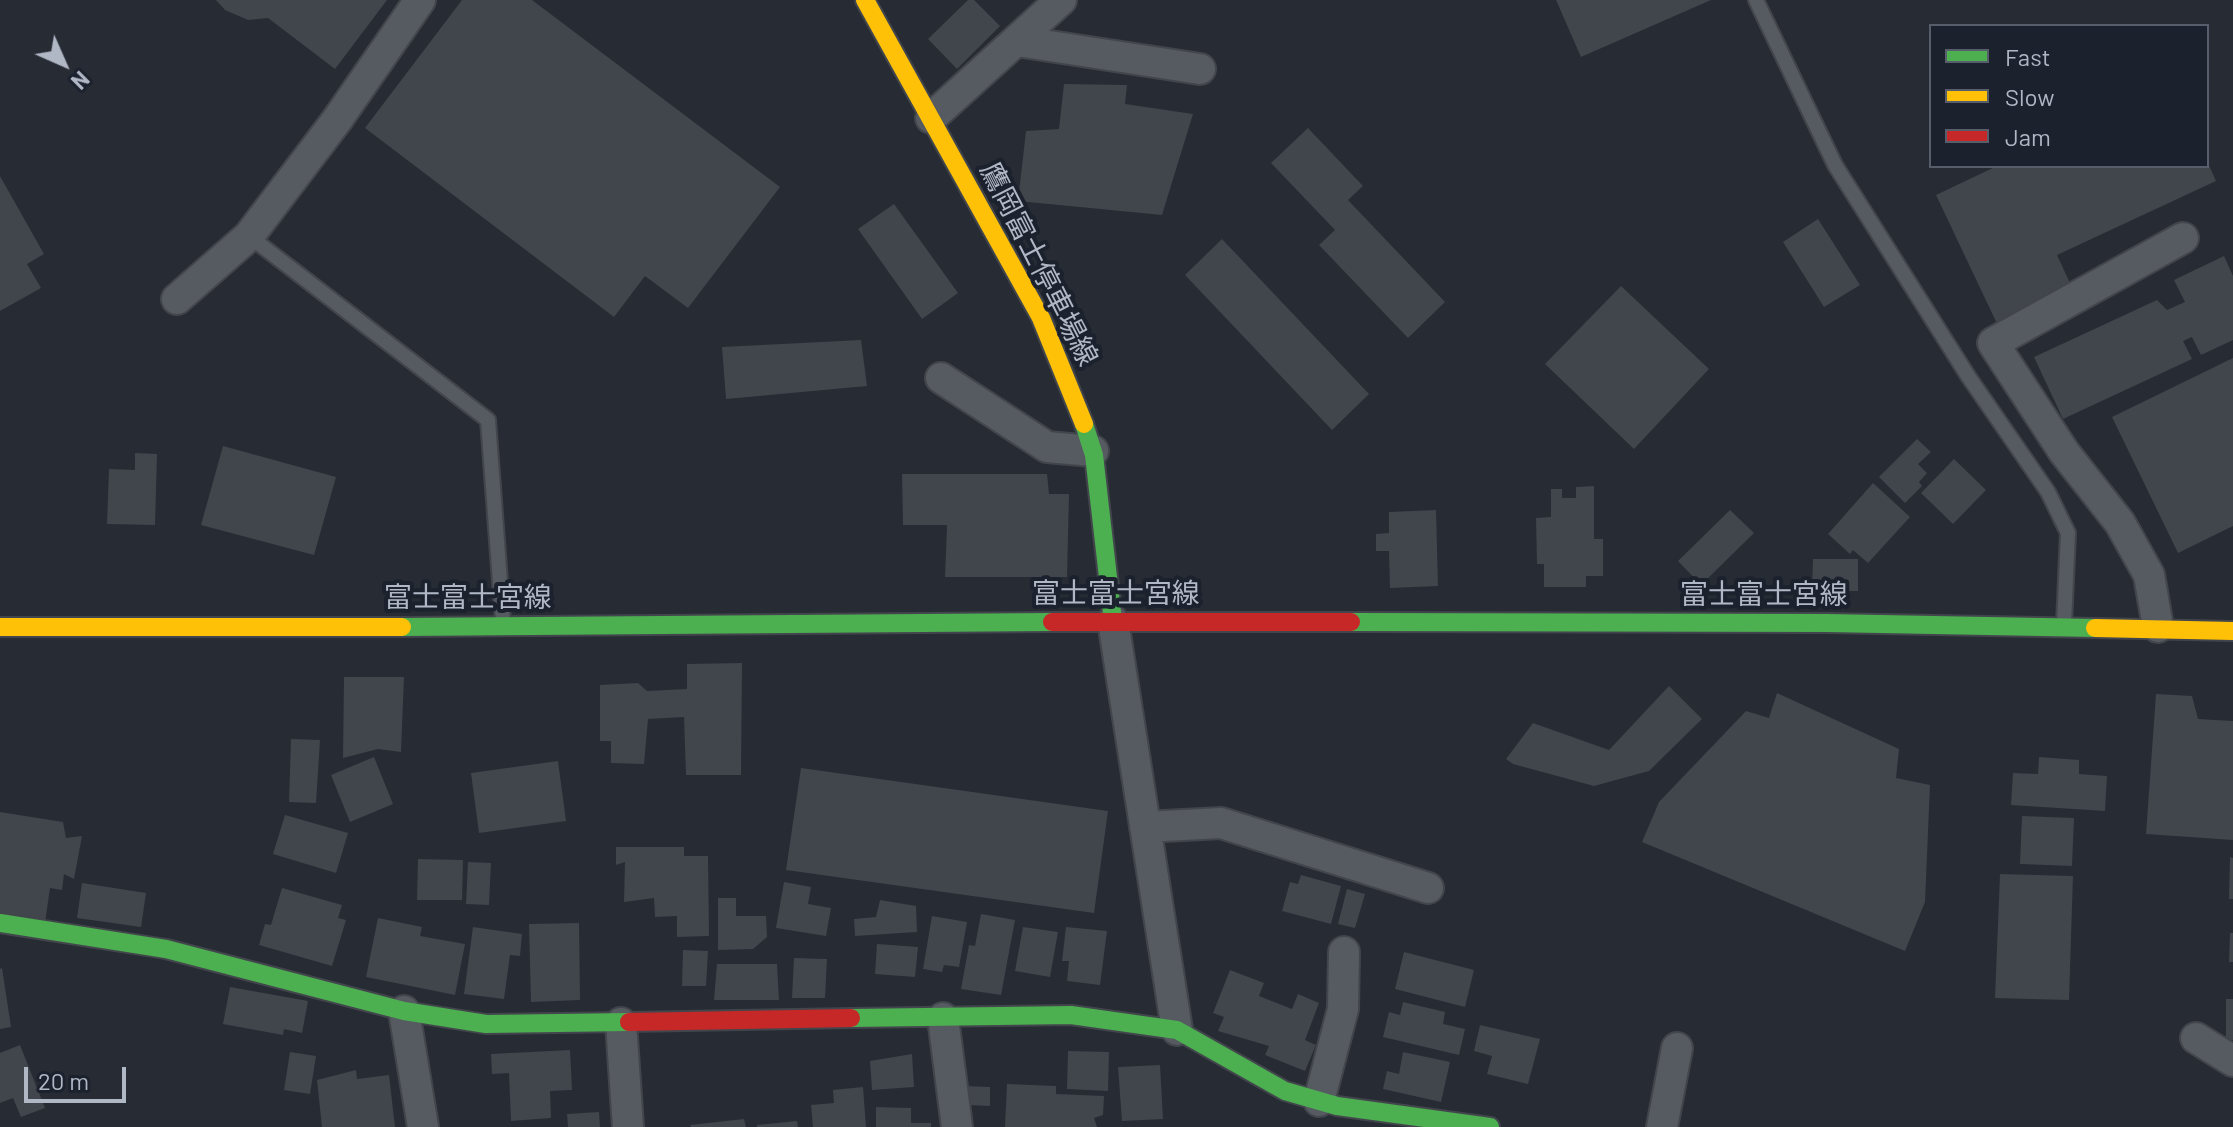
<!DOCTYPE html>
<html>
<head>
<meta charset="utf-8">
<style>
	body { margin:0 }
	#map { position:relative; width:2233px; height:1127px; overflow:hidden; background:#272b33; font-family:Barlow,sans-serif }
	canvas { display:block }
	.legend { position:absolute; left:1929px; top:24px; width:280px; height:144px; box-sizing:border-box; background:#1b212d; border:2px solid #575d6a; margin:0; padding:10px 14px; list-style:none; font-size:24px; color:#b0b7c5 }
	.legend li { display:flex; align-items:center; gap:16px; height:40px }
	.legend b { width:40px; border:2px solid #575d6a }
	.north { position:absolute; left:24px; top:24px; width:80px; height:80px; -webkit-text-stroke:6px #1b212d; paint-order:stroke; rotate:135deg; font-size:22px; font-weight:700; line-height:32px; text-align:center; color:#b0b7c5 }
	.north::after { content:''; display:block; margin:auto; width:28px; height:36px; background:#b0b7c5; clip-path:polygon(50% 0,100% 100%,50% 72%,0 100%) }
	.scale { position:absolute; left:24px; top:1067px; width:102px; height:36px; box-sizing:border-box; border:4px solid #b0b7c5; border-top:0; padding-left:10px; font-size:24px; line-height:28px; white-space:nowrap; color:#b0b7c5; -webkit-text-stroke:6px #1b212d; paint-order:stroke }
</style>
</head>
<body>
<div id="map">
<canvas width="2233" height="1127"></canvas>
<ul class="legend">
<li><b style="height:10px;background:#4caf50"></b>Fast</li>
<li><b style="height:10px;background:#ffc107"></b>Slow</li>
<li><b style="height:10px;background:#c62828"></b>Jam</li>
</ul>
<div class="north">N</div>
<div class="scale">20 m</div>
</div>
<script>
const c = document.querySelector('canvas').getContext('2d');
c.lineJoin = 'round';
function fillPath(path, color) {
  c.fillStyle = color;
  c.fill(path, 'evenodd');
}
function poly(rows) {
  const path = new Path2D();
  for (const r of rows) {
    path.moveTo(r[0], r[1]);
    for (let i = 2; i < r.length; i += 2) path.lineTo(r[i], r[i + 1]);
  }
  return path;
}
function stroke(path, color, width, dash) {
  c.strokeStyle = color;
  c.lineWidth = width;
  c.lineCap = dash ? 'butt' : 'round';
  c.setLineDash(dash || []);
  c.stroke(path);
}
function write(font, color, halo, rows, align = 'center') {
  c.font = font + ' Barlow,"Noto Sans JP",sans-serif';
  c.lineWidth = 8;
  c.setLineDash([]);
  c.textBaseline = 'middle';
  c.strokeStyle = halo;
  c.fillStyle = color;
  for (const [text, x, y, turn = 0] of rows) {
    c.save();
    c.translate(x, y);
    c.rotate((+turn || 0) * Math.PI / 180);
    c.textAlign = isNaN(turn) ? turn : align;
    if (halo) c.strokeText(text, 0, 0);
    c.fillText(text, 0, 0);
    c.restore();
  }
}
const building = poly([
	[216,0,387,0,335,69,268,18,248,20,225,10],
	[462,0,532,0,780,187,688,308,645,276,614,317,365,128],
	[968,0,974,0,1000,26,957,69,928,39],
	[1556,0,1711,0,1581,57],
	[1064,84,1127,85,1125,104,1193,114,1162,215,1018,201,1026,131,1059,129],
	[1308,128,1363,186,1348,200,1445,302,1408,338,1319,245,1335,230,1271,163],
	[2207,161,2216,181,2057,255,2075,294,2000,330,1936,195,1997,166,2207,166],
	[0,176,44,254,27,264,41,288,0,311],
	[894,204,958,293,922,319,858,229],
	[1818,219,1860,285,1824,307,1783,242],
	[1222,239,1369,394,1332,430,1185,275],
	[2224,256,2233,276,2233,340,2201,355,2192,337,2183,341,2192,359,2063,419,2034,357,2157,300,2167,310,2185,302,2174,280],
	[1621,286,1709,369,1634,449,1545,364],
	[861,340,867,386,726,399,722,347],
	[2233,358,2233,526,2178,553,2112,417],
	[1917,439,1931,452,1918,464,1927,473,1919,482,1922,486,1905,503,1879,477],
	[223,446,336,477,314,555,201,525],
	[135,453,157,454,155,525,107,524,109,469,135,470],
	[1954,459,1986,490,1953,524,1921,493],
	[902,474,1047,474,1049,494,1069,494,1067,577,945,577,947,525,903,525],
	[1873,483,1910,517,1868,563,1853,550,1850,554,1828,534],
	[1594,486,1594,539,1603,539,1603,576,1586,576,1586,587,1544,587,1544,564,1537,564,1536,518,1551,517,1551,489,1562,489,1562,498,1576,498,1576,487],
	[1436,510,1438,586,1390,588,1389,551,1376,551,1376,534,1389,533,1389,512],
	[1730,510,1754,533,1701,585,1678,561],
	[1813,559,1858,559,1858,591,1812,591],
	[742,663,741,775,686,775,684,717,648,719,644,764,611,763,611,741,600,741,600,685,638,683,647,691,687,689,687,664],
	[344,677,404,677,401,752,378,749,343,758],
	[1669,686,1702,719,1649,771,1594,786,1513,764,1506,759,1533,723,1609,750],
	[1777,693,1899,749,1896,778,1930,785,1925,902,1905,951,1642,842,1659,802,1746,711,1769,718],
	[2156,694,2192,696,2198,719,2233,721,2233,840,2146,834],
	[291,739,320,740,316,803,289,802],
	[374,757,393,804,350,822,331,775],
	[2039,757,2079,760,2079,774,2107,776,2105,811,2011,805,2013,773,2038,774],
	[558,761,566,821,479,833,471,773],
	[801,768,1108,811,1094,913,786,870],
	[0,812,63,822,66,838,82,836,74,879,64,874,62,890,50,888,45,923,0,917],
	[285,815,348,833,336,873,273,854],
	[2022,816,2074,818,2072,866,2020,864],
	[616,847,684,847,684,856,708,856,709,936,677,937,677,916,655,917,654,898,624,902,625,862,616,865],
	[2230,857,2233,858,2233,899,2229,899],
	[418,859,463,860,462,900,417,900],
	[468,862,491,863,489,905,466,904],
	[2000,874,2073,876,2069,1000,1995,998],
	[1301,875,1341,886,1331,924,1282,911,1290,882,1298,884],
	[784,882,811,887,808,904,831,908,826,936,776,928],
	[82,883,146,893,141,927,77,918],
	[282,888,342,905,338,918,346,920,332,966,259,945,265,924,271,925],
	[1347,889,1365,894,1355,928,1338,924],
	[718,898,736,898,736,916,766,916,767,937,753,949,718,950],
	[880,900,916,906,917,932,855,936,854,919,876,917],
	[981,914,1015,920,1001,995,961,989,969,945,975,946],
	[932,916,967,922,959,967,944,965,942,972,923,969],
	[378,918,422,927,420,936,465,944,455,995,366,977],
	[579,923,580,1000,531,1002,529,924],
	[473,927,522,934,520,956,510,955,504,999,464,994],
	[1023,927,1058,932,1050,977,1015,971],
	[1066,927,1107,931,1100,985,1067,981,1069,961,1062,961],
	[2230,933,2233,933,2233,962,2229,962],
	[877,944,918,947,915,977,875,974],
	[683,950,708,951,706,986,682,986],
	[1404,952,1474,970,1465,1007,1395,989],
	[794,958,827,959,825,998,792,998],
	[717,964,777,964,779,1000,714,1000],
	[2,968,11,1027,0,1029,0,969],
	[1230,970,1264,983,1259,996,1292,1009,1298,994,1319,1003,1305,1040,1316,1045,1305,1071,1265,1055,1269,1046,1218,1031,1224,1017,1213,1013],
	[230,987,308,1001,302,1033,284,1029,283,1035,223,1024],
	[2226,999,2233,999,2233,1040,2226,1040],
	[1403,1002,1445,1012,1443,1024,1465,1029,1459,1055,1383,1037,1389,1012,1400,1015],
	[1480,1025,1540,1039,1528,1084,1487,1074,1492,1056,1474,1051],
	[20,1045,45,1108,21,1117,13,1098,0,1103,0,1053],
	[570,1050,572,1090,550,1091,551,1118,511,1121,509,1073,492,1074,491,1054],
	[1068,1051,1109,1052,1108,1091,1067,1089],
	[290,1052,316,1056,310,1094,284,1090],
	[1403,1052,1450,1062,1441,1102,1383,1089,1387,1071,1399,1074],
	[912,1054,914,1087,872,1090,870,1061],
	[1160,1065,1163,1119,1122,1121,1118,1067],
	[356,1070,357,1079,389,1075,395,1127,322,1127,317,1080],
	[1007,1084,1056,1086,1056,1094,1104,1096,1103,1115,1094,1118,1097,1127,1005,1127],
	[965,1086,990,1087,990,1106,965,1105],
	[863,1087,866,1127,813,1127,811,1105,834,1103,833,1090],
	[876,1107,911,1108,911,1123,931,1123,931,1127,876,1127],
	[599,1112,600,1127,568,1127,567,1114],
	[744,1119,746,1127,691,1127,690,1125],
	[797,1121,798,1127,757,1127,757,1125]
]);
const lane = poly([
	[1756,0,1835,165,1968,376,2048,492,2068,533,2064,624],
	[249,236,488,420,503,622]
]);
const street = poly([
	[1017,41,1200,69],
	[931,118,1061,0],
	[177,299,249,236,337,120,420,0],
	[941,378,1047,447,1093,451],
	[1113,621,1177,1030],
	[2158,627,2149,575,2120,523,2064,452,1993,343,2183,238],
	[1145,827,1221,823,1428,888],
	[404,1011,423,1127],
	[943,1018,957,1127],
	[621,1023,628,1127],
	[2196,1038,2233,1061],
	[1319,1101,1343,1009,1344,952],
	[1662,1127,1677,1048]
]);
const fast = poly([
	[1084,424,1094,455,1113,621],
	[1351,622,1827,623,2095,628],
	[402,627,1052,622],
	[0,923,166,949,404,1011,486,1024,629,1022],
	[851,1018,1071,1015,1177,1030,1285,1091,1337,1106,1490,1127]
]);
const slow = poly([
	[865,0,1041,318,1084,424],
	[0,627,402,627],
	[2095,628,2233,631]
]);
const jam = poly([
	[1052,622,1351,622],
	[629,1022,851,1018]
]);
const streetNames = [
	["鷹岡富士停車場線",1039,264,63],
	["富士富士宮線",1116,594],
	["富士富士宮線",1764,595],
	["富士富士宮線",468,598]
];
fillPath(building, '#41454c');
stroke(lane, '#42464c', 18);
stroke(street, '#42464c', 34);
stroke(fast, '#42464c', 22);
stroke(slow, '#42464c', 22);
stroke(jam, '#42464c', 22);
stroke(lane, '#565a61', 14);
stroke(street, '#565a61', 30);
stroke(fast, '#4caf50', 18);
stroke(slow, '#ffc107', 18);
stroke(jam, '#c62828', 18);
write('28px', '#b0b7c5', '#1b212d', streetNames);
</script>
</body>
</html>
